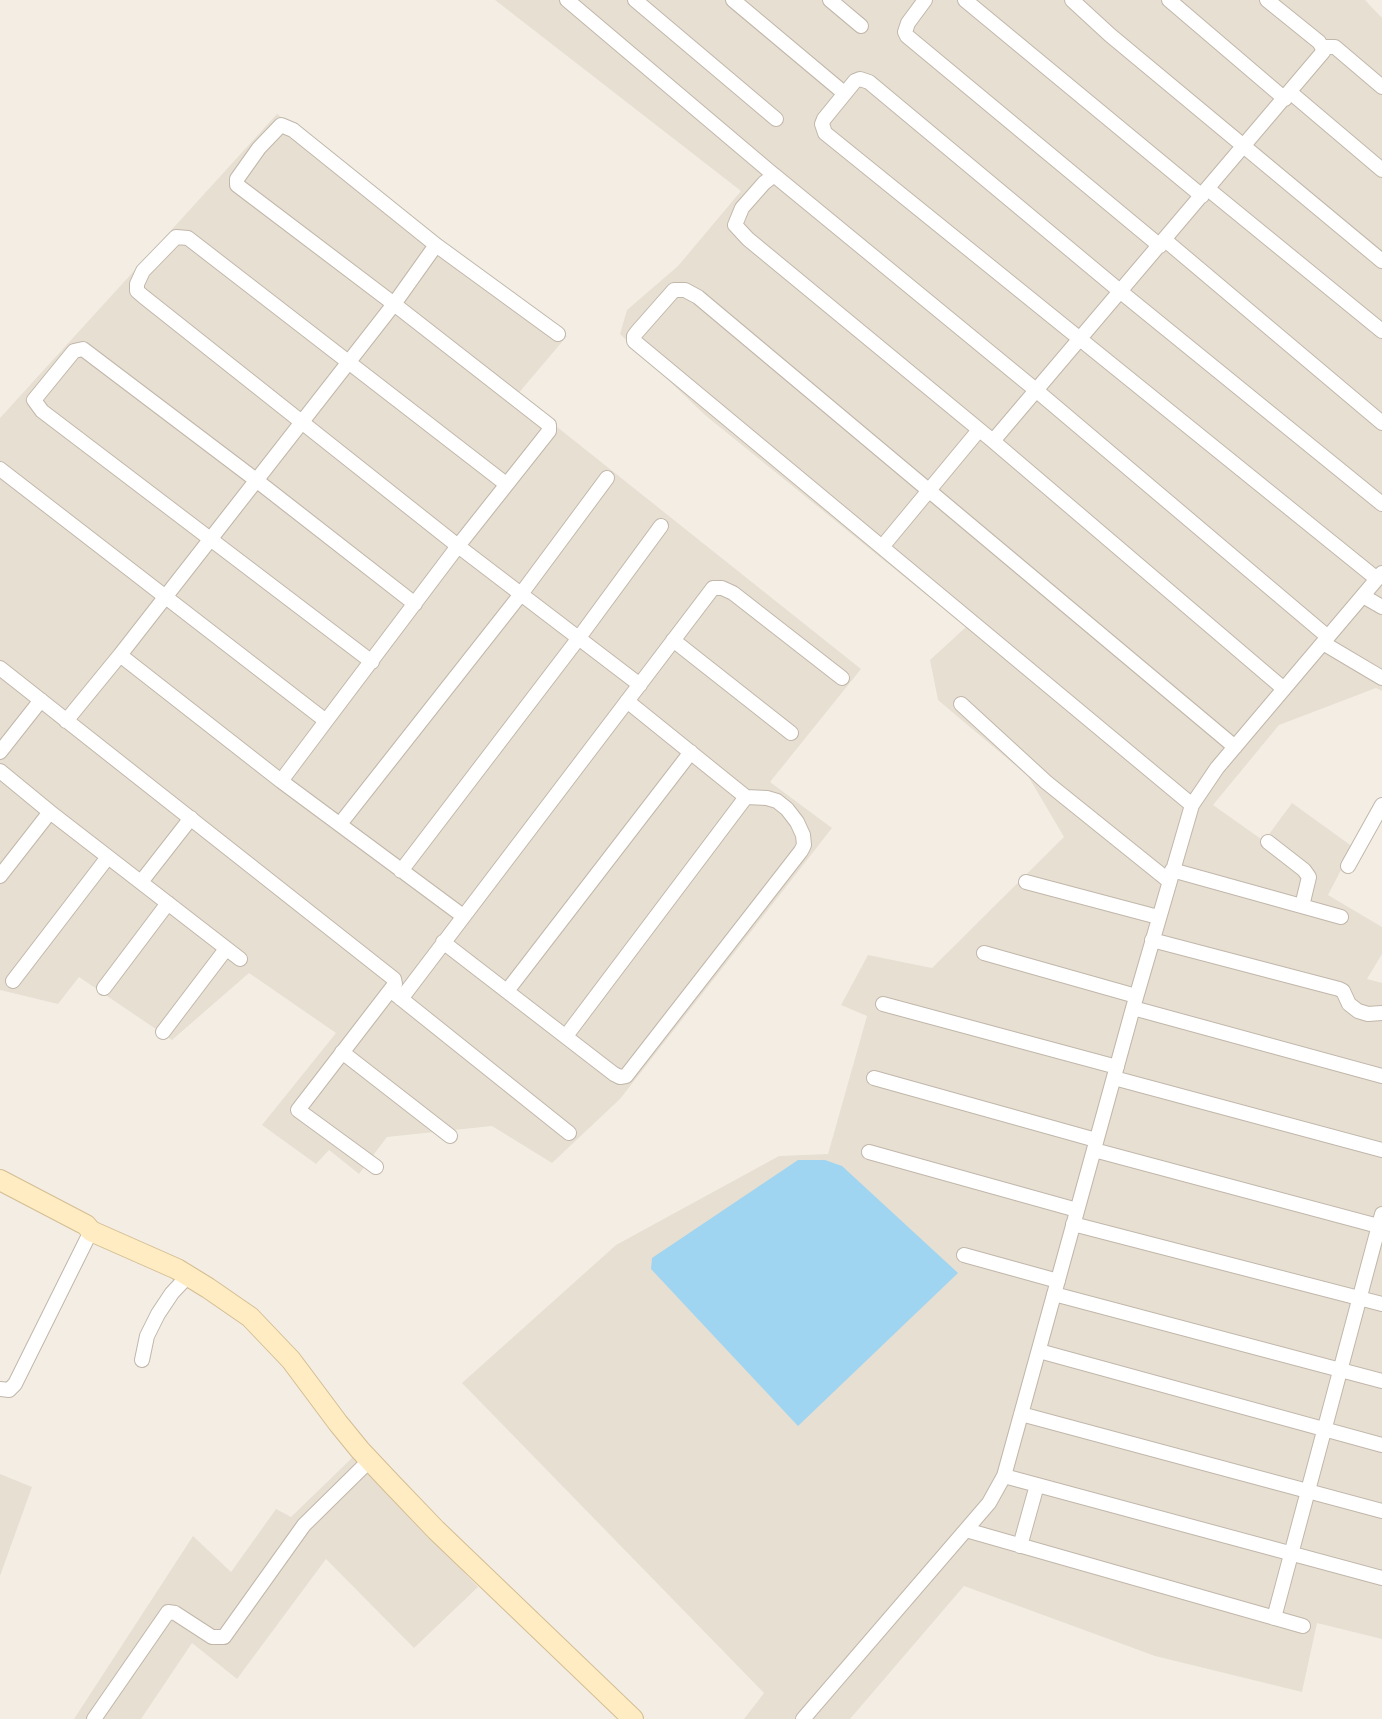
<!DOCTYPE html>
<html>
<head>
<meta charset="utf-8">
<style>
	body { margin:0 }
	canvas { display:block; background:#f3ede4 }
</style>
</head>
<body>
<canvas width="1382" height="1719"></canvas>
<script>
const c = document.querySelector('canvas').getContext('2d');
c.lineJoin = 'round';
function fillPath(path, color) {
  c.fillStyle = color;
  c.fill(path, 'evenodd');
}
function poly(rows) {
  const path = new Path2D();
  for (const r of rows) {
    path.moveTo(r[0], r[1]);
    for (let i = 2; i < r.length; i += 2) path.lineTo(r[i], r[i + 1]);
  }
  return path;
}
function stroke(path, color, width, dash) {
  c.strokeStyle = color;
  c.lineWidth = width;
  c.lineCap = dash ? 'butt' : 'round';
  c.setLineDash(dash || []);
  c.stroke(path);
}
const residential = poly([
	[495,0,1365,0,1382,18,1382,691,1376,688,1279,725,1213,805,1264,841,1292,803,1353,847,1328,895,1382,927,1382,954,1367,979,1382,983,1382,1639,1317,1623,1302,1692,1155,1656,964,1586,850,1719,744,1719,764,1693,462,1383,616,1245,779,1156,828,1154,867,1016,841,1005,868,955,932,968,1064,837,1028,776,938,700,930,660,966,627,705,415,620,334,627,310,678,266,741,191],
	[277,114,567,336,517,395,861,669,770,782,832,828,620,1099,552,1163,492,1126,387,1137,359,1174,329,1150,316,1164,262,1125,336,1033,249,973,172,1040,79,977,58,1004,0,990,0,418],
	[353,1457,478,1587,414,1648,326,1559,237,1679,192,1643,141,1719,74,1719,193,1536,231,1572,276,1509,291,1517],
	[0,1474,32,1487,0,1576]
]);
const water = poly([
	[798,1160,825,1160,842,1166,958,1273,798,1426,651,1269,652,1258]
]);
const street = poly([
	[567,0,774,175],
	[635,0,776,119],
	[733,0,844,93],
	[830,0,861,26],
	[925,0,908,23,905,32,907,36,1160,246],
	[965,0,1202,196],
	[1072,0,1110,35,1382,261],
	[1169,0,1285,99],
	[1322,47,1335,47,1382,87],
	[1290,92,1382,170],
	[1208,189,1382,331],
	[1165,240,1382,423],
	[993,441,1323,52,1322,47,1319,42,1267,0],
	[0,469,326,721,458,546,640,685],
	[506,484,188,238,176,237,143,271,137,284,137,291,144,297,458,546,549,431,549,425,394,304,237,185,237,179,259,148,281,125,293,130,436,245,558,334],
	[882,547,979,430],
	[1377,579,825,133,822,124,824,119,855,81,860,79,869,82,1121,292,1382,504],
	[1363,596,1382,607],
	[673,640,791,733],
	[1323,643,1382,678],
	[120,655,281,781,463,916],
	[372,662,42,411,34,400,74,351,83,349,256,480,415,604],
	[0,668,394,979,395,984,298,1110,376,1167],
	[1284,689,993,441,748,239,735,225,742,208,764,183,774,175,1037,391,1328,637],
	[961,704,1046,782,1169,881],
	[66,721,120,655,394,304,436,245],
	[0,752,41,700],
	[0,771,50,812,240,959],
	[281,781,326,721],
	[1192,805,634,341,634,336,637,332,674,290,685,290,698,297,1235,747],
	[340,824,521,594,607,478],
	[1268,842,1304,870,1309,877,1302,906],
	[1348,866,1382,805],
	[1172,870,1341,917],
	[401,871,578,639,661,526],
	[0,876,50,812],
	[141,882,191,818],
	[1026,882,1158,917],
	[1152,940,1339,989,1343,991,1349,1004,1358,1011,1368,1014,1382,1013],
	[443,942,614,1074,620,1077,626,1076,801,851,804,845,803,835,797,822,787,809,777,801,767,798,746,797,627,701],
	[984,953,1136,996],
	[13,981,108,857],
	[104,988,168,903],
	[507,991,691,752],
	[394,993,569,1133],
	[401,999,713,588,722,588,733,593,842,678],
	[883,1004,1117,1067],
	[1133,1008,1382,1076],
	[163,1032,226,949],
	[566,1036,746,797],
	[342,1052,450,1136],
	[874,1078,1096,1140],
	[1114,1078,1382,1150],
	[1094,1150,1382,1227],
	[869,1152,1077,1210],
	[1073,1224,1382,1304],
	[964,1255,1058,1281],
	[1054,1294,1382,1381],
	[1039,1351,1382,1445],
	[142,1360,147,1336,158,1314,172,1293,188,1276],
	[0,1389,9,1390,15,1384,91,1231],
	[1021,1414,1382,1511],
	[1004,1476,1382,1578],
	[966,1530,1303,1626],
	[1020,1546,1037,1485],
	[1274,1618,1382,1214],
	[94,1719,168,1612,175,1613,212,1637,224,1637,304,1525,370,1460],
	[803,1719,989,1503,1004,1476,1133,1008,1192,805,1217,768,1382,573]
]);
const secondary = poly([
	[0,1180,86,1225,91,1231,177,1269,208,1288,250,1317,291,1360,338,1423,360,1450,391,1483,436,1530,633,1719]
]);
fillPath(residential, '#e7dfd2');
fillPath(water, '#9fd5f1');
stroke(street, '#c1b7aa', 16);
stroke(secondary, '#d4be93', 22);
stroke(street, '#fff', 14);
stroke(secondary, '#ffecc2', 20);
</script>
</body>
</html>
